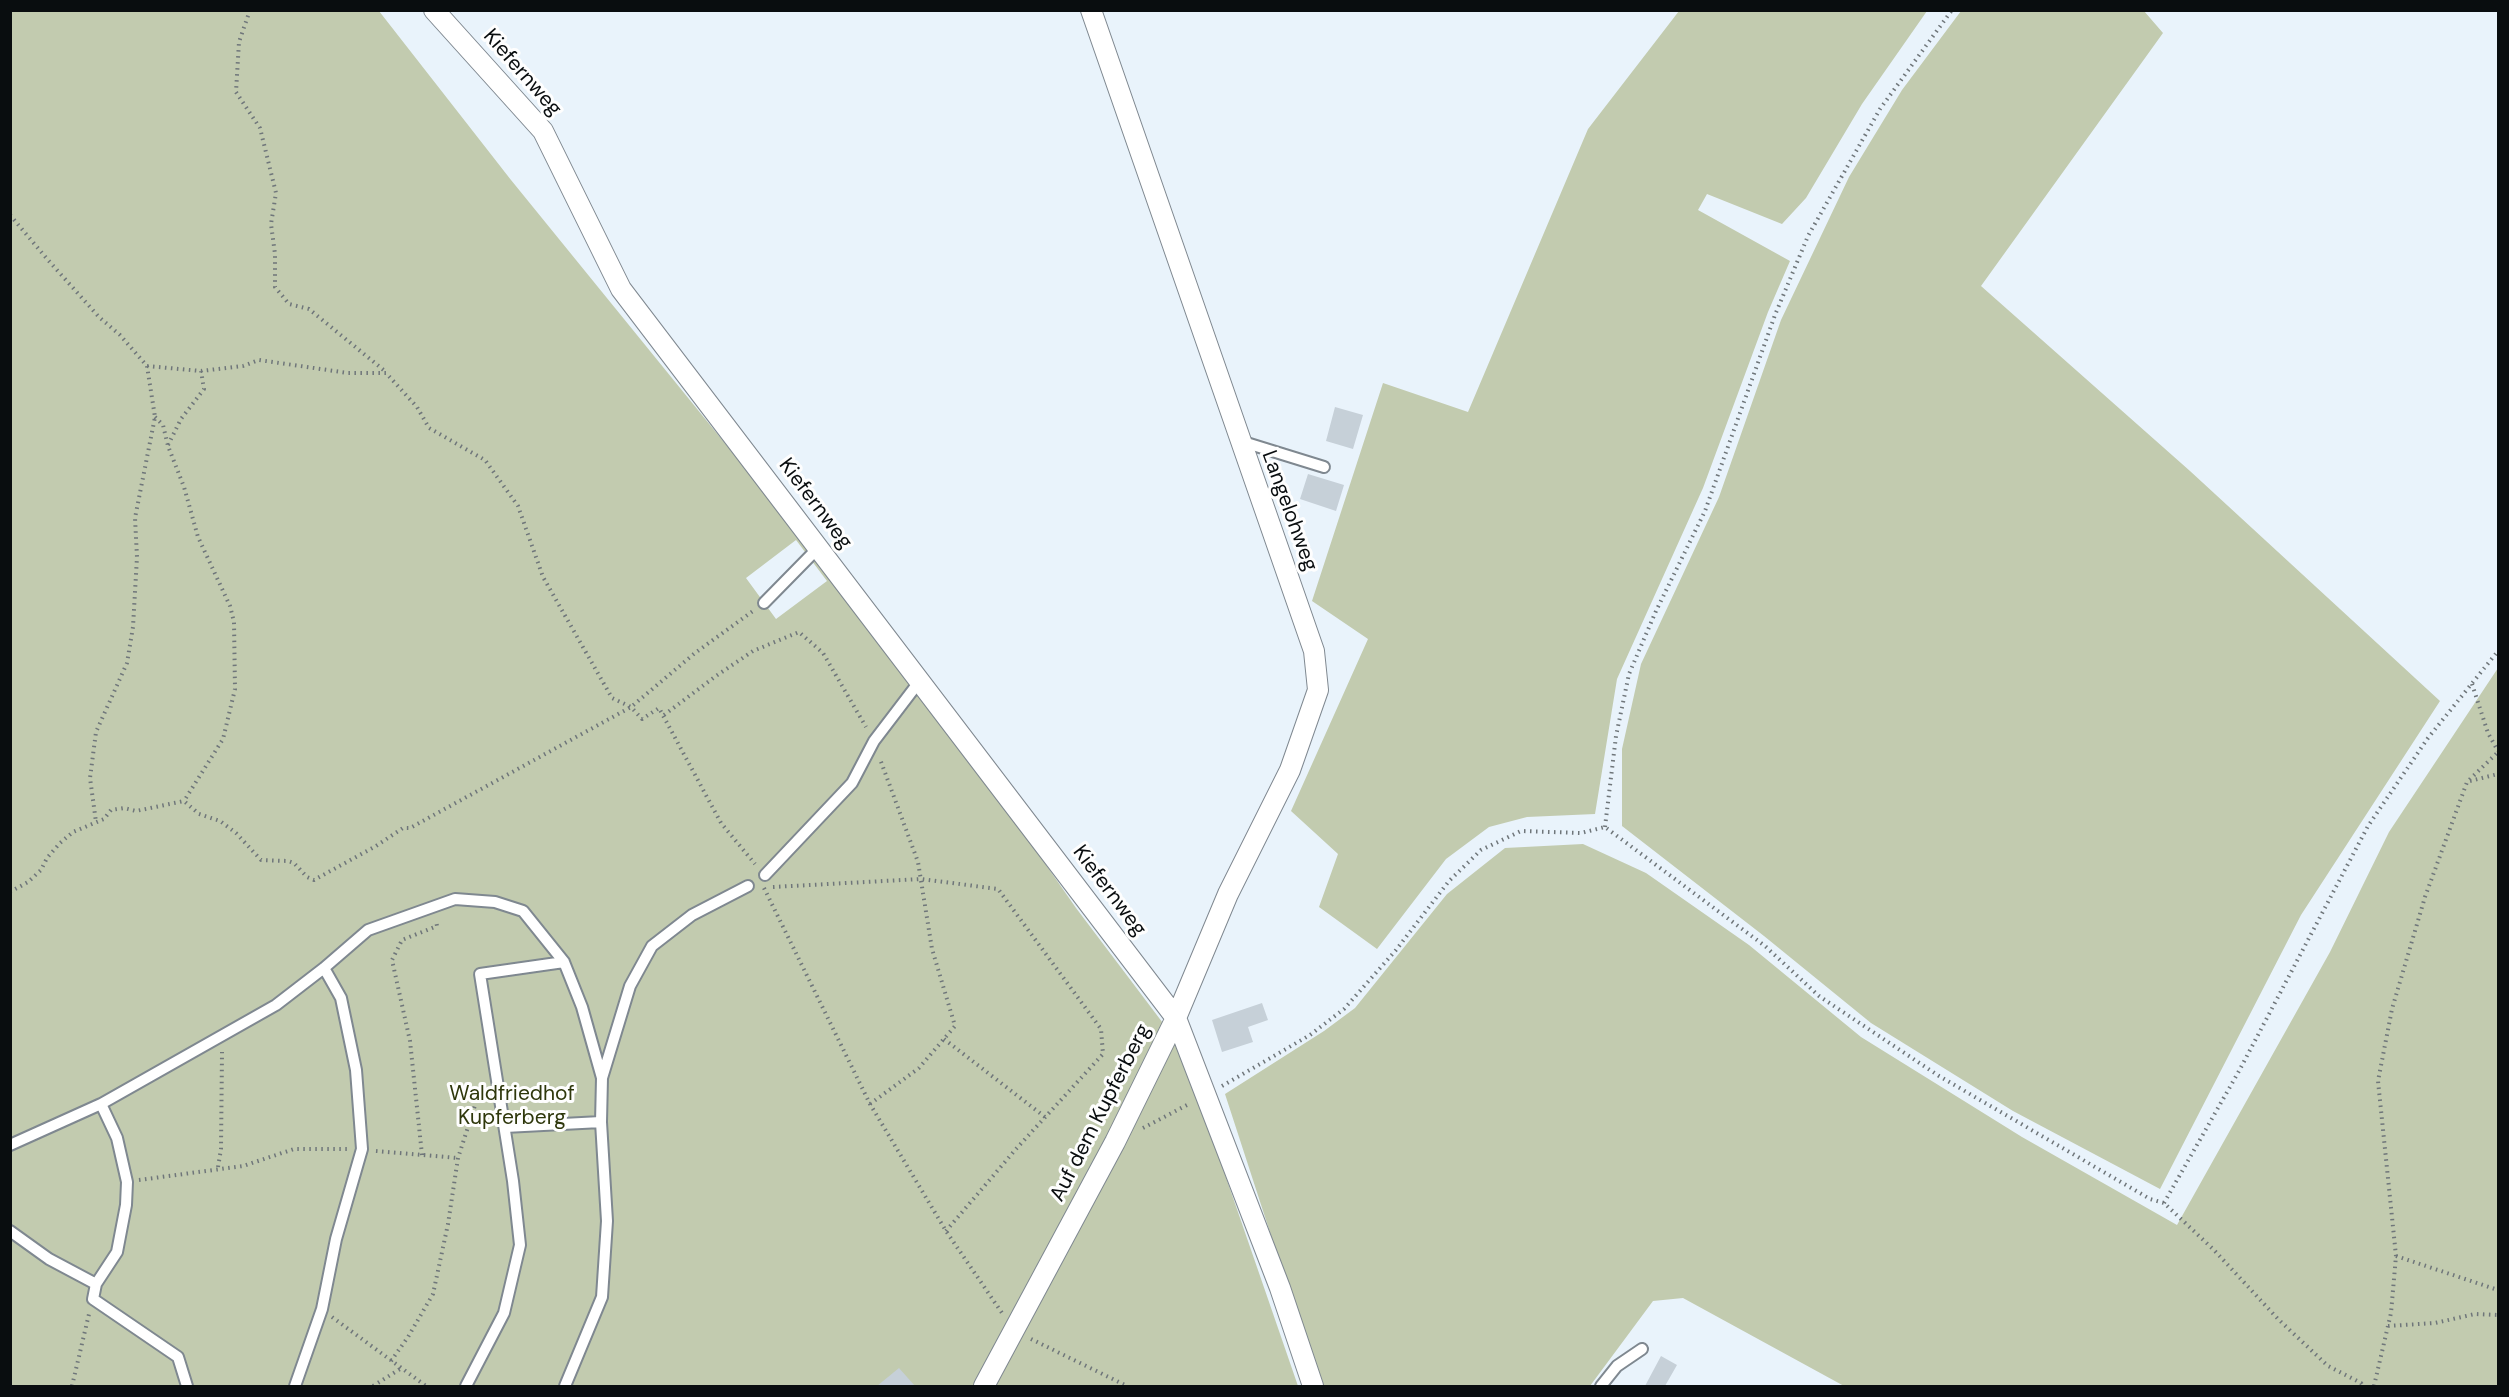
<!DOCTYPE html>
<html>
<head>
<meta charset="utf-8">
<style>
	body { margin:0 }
	#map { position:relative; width:2509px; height:1397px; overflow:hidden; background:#e9f3fb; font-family:"DM Sans",sans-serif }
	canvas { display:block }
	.frame { position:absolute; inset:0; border:12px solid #090d0f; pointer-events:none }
</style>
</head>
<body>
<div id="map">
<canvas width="2509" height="1397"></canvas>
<div class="frame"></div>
</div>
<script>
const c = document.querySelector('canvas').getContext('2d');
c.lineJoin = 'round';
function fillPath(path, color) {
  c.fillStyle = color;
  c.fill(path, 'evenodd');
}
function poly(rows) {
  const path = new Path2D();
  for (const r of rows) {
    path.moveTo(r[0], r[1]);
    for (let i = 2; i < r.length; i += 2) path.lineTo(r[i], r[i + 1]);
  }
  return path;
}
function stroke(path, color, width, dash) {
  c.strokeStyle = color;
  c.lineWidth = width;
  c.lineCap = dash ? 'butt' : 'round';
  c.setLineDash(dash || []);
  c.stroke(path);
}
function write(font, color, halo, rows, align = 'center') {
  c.font = font + ' "DM Sans",sans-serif';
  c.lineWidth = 6;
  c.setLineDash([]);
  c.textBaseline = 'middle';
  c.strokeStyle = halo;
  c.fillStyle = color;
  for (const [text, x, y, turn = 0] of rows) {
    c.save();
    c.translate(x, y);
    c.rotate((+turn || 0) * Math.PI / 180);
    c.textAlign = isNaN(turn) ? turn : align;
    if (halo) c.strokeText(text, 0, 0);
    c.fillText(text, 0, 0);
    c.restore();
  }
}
const green = poly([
	[10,11,379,11,511,180,919,682,1076,908,1181,1047,1298,1386,11,1386],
	[796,540,827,581,776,619,746,578],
	[1679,11,1927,11,1862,104,1806,198,1782,224,1707,194,1698,210,1790,261,1768,312,1703,488,1617,679,1595,814,1527,817,1489,827,1446,859,1377,949,1319,907,1338,854,1291,811,1368,639,1312,601,1383,383,1468,412,1588,129],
	[1961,11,2144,11,2163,33,1981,286,2190,471,2440,701,2301,915,2160,1189,2013,1111,1871,1023,1764,936,1622,826,1622,749,1641,664,1719,497,1781,320,1849,177,1902,90],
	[2498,668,2498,1386,1844,1386,1683,1298,1653,1301,1590,1386,1320,1386,1225,1094,1324,1031,1355,1008,1447,894,1505,848,1583,844,1646,873,1749,945,1861,1037,2022,1137,2177,1225,2330,952,2389,832]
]);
const building = poly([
	[1335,407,1363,415,1353,449,1326,441],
	[1308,474,1344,485,1336,511,1300,499],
	[1262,1003,1268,1020,1248,1027,1253,1042,1222,1052,1212,1020],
	[1661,1356,1677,1365,1665,1386,1645,1386],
	[899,1368,915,1386,877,1386]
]);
const path = poly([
	[250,10,239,42,236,92,260,128,276,193,271,224,275,254,275,287,289,304,309,309,386,372],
	[10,215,48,260,99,317,120,335,147,366,155,417,135,518,137,557,133,627,127,663,96,732,90,778,96,822],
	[147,366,201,371,243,366,259,360,348,373,386,373,417,407,429,428,485,460,518,506,543,577,612,698,631,707,642,719,659,708,721,823,755,864],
	[155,417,163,425,168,446,184,487,198,537,230,606,234,622,235,689,223,739,184,801],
	[168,445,181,419,204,389,201,371],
	[2472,684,2488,733,2498,751],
	[664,715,716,676,753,651,799,632,823,653,866,727],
	[2470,781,2498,774],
	[1605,827,1616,736,1629,674,1656,611,1705,511,1775,315,1808,236,1880,109,1952,10],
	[773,887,921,879,998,889,1101,1029,1103,1054,1016,1149,946,1231],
	[764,888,870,1104,946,1231,1002,1313],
	[10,892,28,882,41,870,47,858,60,843,73,832,104,819,111,810,124,808,136,811,184,801,199,814,220,821,236,833,261,860,288,861,294,863,307,877,314,880,376,846,403,828,410,828,631,707,695,653,753,611],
	[944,1039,1045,1117],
	[1222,1086,1310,1035,1344,1009,1396,950,1449,881,1481,850,1521,831,1581,833,1605,827,1765,946,1819,996,1939,1076,2150,1199,2164,1203,2214,1250,2278,1319,2328,1366,2361,1383,2363,1386],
	[870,1104,919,1068,955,1026,932,949,918,862,880,759],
	[1143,1128,1189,1104],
	[376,1151,458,1158],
	[422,1155,410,1041,392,960,402,940,437,926,436,921],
	[218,1167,221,1149,222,1052],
	[139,1180,243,1166,294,1149,347,1149],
	[2164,1203,2239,1071,2368,826,2428,738,2498,651],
	[2396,1256,2498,1290],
	[332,1317,426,1386],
	[2388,1326,2435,1323,2475,1314,2498,1315],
	[1031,1339,1127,1386],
	[391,1361,408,1337,433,1294,448,1224,458,1158,478,1096,486,1092],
	[72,1386,89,1314],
	[373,1386,400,1369],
	[2374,1386,2391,1313,2396,1256,2378,1081,2392,1009,2425,897,2467,782,2498,752]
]);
const lane = poly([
	[1240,441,1324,467],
	[764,603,818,548],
	[765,875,852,783,874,741,919,682],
	[602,1078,630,986,652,946,692,915,748,886],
	[505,1127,601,1122],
	[10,1145,101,1104,276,1005,324,968,368,930,455,899,495,902,523,911,564,962,582,1007,602,1078,601,1122,607,1221,602,1297,565,1386],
	[10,1231,49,1259,96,1284,93,1299,178,1357,187,1386],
	[96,1284,117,1252,126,1205,127,1182,117,1138,101,1104],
	[295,1386,322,1309,336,1239,362,1149,356,1070,341,998,324,968],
	[466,1386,504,1313,520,1245,513,1181,480,974,564,962],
	[1601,1386,1617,1366,1642,1349]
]);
const street = poly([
	[434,10,543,131,621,289,1176,1018,1280,1288,1313,1386],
	[984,1386,1115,1142,1176,1018,1228,894,1290,770,1318,690,1314,651,1091,10]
]);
const streetNames = [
	["Kiefernweg",522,73,49],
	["Kiefernweg",815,504,53],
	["Langelohweg",1289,511,70],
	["Kiefernweg",1109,891,53],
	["Auf dem Kupferberg",1101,1113,-63]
];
const parkNames = [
	["Waldfriedhof",512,1094],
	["Kupferberg",512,1118]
];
fillPath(green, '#c2cbaf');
fillPath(building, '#c6d0d8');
stroke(lane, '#7f8890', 14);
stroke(street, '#7f8890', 22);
stroke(path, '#6f767a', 4, [1.5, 4.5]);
stroke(lane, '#fff', 10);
stroke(street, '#fff', 20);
write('21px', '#090d0f', '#fefefe', streetNames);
write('21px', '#2e370b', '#fefefe', parkNames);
</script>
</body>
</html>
